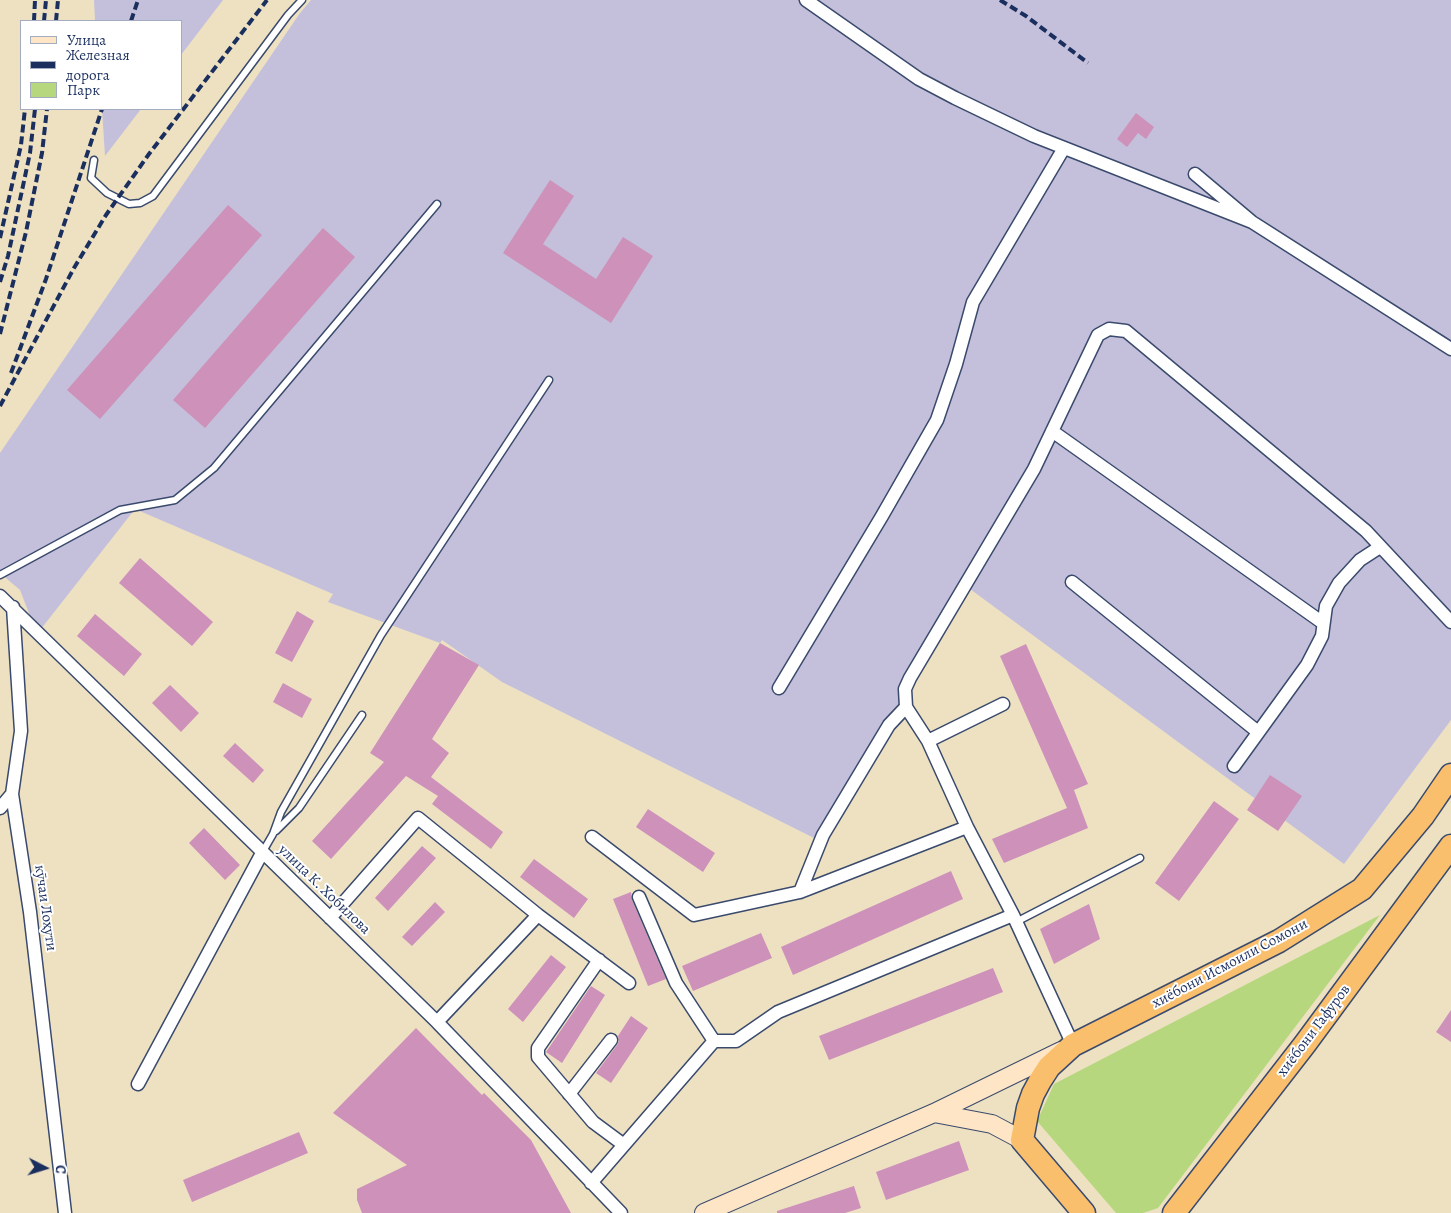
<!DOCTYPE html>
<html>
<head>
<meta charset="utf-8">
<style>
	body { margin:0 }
	#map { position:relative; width:1451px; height:1213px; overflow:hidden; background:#ede1c2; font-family:Alegreya,serif }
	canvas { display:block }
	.legend { position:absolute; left:20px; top:20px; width:162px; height:90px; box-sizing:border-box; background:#fff; border:1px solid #a4acbf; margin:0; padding:6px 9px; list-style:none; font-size:15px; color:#1b2f5e }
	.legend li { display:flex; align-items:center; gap:10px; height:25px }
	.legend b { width:25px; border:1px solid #a4acbf }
	.north { position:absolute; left:20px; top:1143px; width:50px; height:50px; -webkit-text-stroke:4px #fff; paint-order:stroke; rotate:95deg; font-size:14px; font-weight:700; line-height:20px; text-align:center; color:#1b2f5e }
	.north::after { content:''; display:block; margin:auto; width:18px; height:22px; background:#1b2f5e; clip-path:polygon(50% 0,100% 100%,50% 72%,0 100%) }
</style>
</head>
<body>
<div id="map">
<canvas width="1451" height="1213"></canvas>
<ul class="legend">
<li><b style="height:6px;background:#fde5c5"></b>Улица</li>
<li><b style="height:6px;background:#1b2f5e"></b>Железная дорога</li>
<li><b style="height:14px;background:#b6d77e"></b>Парк</li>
</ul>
<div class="north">С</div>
</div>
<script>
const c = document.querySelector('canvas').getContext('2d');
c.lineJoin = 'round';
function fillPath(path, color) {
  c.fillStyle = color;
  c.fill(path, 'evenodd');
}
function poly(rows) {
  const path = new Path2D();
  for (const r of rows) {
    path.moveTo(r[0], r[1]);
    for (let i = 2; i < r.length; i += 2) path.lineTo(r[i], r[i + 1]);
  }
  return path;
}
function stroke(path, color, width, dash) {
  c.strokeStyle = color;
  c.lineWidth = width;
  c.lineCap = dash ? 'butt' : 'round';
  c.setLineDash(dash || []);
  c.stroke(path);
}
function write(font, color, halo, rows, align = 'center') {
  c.font = font + ' Alegreya,serif';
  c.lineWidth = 4;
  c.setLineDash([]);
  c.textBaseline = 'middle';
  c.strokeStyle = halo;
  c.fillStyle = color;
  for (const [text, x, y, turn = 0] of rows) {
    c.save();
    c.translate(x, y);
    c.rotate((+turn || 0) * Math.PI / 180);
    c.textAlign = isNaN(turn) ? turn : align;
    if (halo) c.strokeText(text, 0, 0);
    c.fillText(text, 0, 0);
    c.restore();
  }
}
const industrial = poly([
	[94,0,223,0,181,55,181,21,95,21],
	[311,0,1451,0,1451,720,1344,864,970,589,820,841,502,682,445,642,442,640,440,643,328,602,333,594,135,509,37,634,20,590,0,573,0,453,300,13],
	[102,109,141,109,105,156]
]);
const green = poly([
	[1380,915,1158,1208,1143,1213,1116,1213,1037,1121,1054,1084]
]);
const building = poly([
	[1136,113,1154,127,1146,139,1138,133,1127,147,1117,139],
	[550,180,574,196,543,244,596,279,623,237,653,256,611,323,503,253],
	[228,205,262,235,100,419,67,390],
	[323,228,355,257,205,428,173,400],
	[140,558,213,622,192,646,119,583],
	[297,611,314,621,292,662,275,653],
	[95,614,142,654,124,676,77,636],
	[440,643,479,665,432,739,449,753,431,777,503,832,491,849,432,804,438,796,406,776,331,859,312,841,384,762,370,753],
	[1026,644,1088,784,1074,790,1088,828,1004,863,992,839,1067,808,1000,656],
	[283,683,312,699,302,718,273,702],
	[170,685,199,713,181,732,152,703],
	[235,743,264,770,253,783,223,756],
	[1270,775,1302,796,1278,831,1247,810],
	[1214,801,1239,819,1179,901,1155,883],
	[648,809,715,853,703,872,636,827],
	[204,828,240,865,225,880,189,843],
	[422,846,436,858,388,911,375,898],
	[534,859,588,899,574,918,520,877],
	[951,871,963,899,793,975,781,947],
	[631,892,632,900,666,979,648,986,613,899],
	[435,902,445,912,412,946,402,937],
	[1089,904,1100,939,1054,964,1040,929],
	[761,933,772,958,693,991,682,966],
	[551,955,566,967,523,1022,508,1009],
	[993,968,1003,992,829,1060,819,1036],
	[591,986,605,995,562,1063,546,1052],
	[1451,1010,1451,1042,1436,1032],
	[631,1016,648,1028,611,1083,596,1073,617,1045,619,1041,618,1036],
	[416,1028,482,1095,484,1093,531,1140,571,1213,362,1213,357,1200,357,1189,407,1165,333,1113],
	[299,1132,308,1153,192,1202,183,1180],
	[959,1141,969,1170,886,1200,876,1172],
	[854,1186,861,1208,845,1213,777,1213,777,1211]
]);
const lane = poly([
	[94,160,91,178,107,193,129,204,140,203,153,196,288,15,302,0],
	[0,575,120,510,175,500,214,468,437,204],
	[276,831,299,808,362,715],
	[262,853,273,834,281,812,381,635,549,380],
	[1016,922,1140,858]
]);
const street = poly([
	[806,0,919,79,955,98,1034,136,1252,222],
	[1195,174,1252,222,1451,349],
	[1052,431,1323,623],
	[1072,582,1258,732],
	[0,596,437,1022,621,1213],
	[13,607,21,731,12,794,30,912,65,1213],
	[779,688,882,516,937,420,956,364,973,302,1064,148],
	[928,741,906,707,905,689,910,678,1034,469,1098,335,1109,329,1126,331,1366,531,1451,622],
	[1234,766,1307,665,1322,636,1326,606,1339,583,1360,560,1380,547],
	[0,808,12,794],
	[967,827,928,741,1003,704],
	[592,837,694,915,800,892,967,827,1013,915,1073,1045],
	[800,892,823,835,889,725,906,707],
	[330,918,418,818,538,915,629,983],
	[599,960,538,1048,538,1057,593,1122,624,1145],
	[437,1022,538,915],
	[714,1041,736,1041,778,1012,1013,915],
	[138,1084,262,853],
	[569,1094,611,1040],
	[591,1183,714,1041,676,983,639,897]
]);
const secondary = poly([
	[934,1113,992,1124,1022,1140],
	[704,1213,934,1113,1061,1051]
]);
const highway = poly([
	[1084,1213,1022,1140,1028,1108,1033,1094,1040,1081,1049,1067,1073,1045,1279,941,1362,889,1423,816,1451,775],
	[1174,1213,1305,1044,1451,846]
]);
const rail = poly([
	[1000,0,1026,16,1088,63],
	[34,21,35,0],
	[44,21,46,0],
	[56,21,58,0],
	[131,21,138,0],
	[0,238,21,145,25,109],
	[0,282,8,256,30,153,35,109],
	[0,334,26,232,42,153,47,109],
	[11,373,46,279,102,109],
	[0,406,74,268,106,215,149,154,267,0]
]);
const streetNames = [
	["улица К. Хобилова",324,890,44],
	["кӯчаи Лоҳути",45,908,82],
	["хиёбони Исмоили Сомони",1230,964,-28],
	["хиёбони Гафуров",1314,1031,-53]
];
fillPath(industrial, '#c4c0db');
fillPath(green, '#b6d77e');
fillPath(building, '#cd91ba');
stroke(lane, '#3a4a6d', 9);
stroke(street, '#3a4a6d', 15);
stroke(secondary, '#3a4a6d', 20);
stroke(highway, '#3a4a6d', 25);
stroke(lane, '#fff', 6);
stroke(street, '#fff', 12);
stroke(secondary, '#fde5c5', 18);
stroke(highway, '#f9bf6d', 22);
stroke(rail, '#1b2f5e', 4, [8, 4]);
write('15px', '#1b2f5e', '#fff', streetNames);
</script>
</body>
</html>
